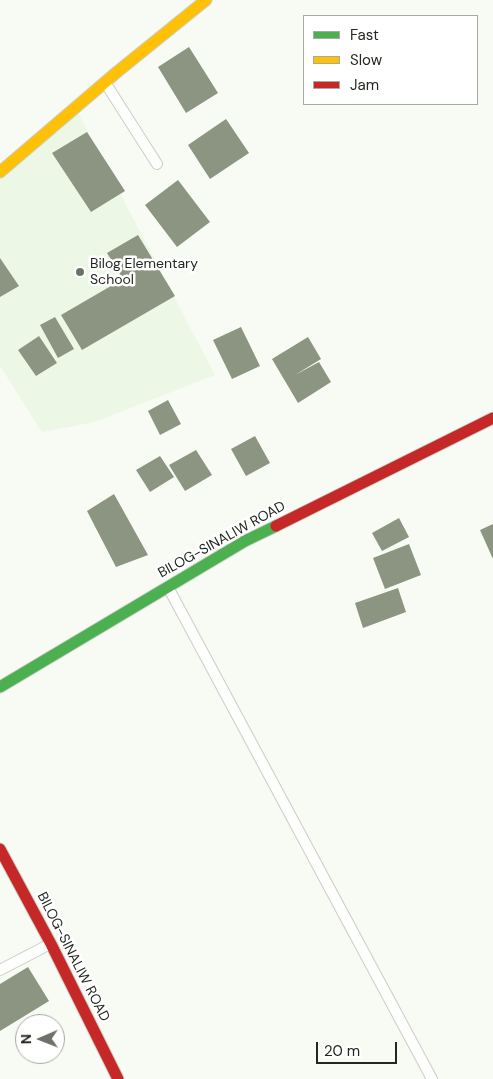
<!DOCTYPE html>
<html>
<head>
<meta charset="utf-8">
<style>
	body { margin:0 }
	#map { position:relative; width:493px; height:1079px; overflow:hidden; background:#f7fbf4; font-family:"DM Sans",sans-serif }
	canvas { display:block }
	.legend { position:absolute; left:303px; top:15px; width:175px; height:90px; box-sizing:border-box; background:#fff; border:1px solid #a7a9a5; margin:0; padding:6px 9px; list-style:none; font-size:15px; color:#22271f }
	.legend li { display:flex; align-items:center; gap:10px; height:25px }
	.legend b { width:25px; border:1px solid #a7a9a5 }
	.north { position:absolute; left:15px; top:1014px; width:50px; height:50px; box-sizing:border-box; background:#fff; border:1px solid #a7a9a5; border-radius:50%; rotate:269deg; font-size:14px; font-weight:700; line-height:20px; text-align:center; color:#22271f }
	.north::after { content:''; display:block; margin:auto; width:18px; height:22px; background:#6d716a; clip-path:polygon(50% 0,100% 100%,50% 72%,0 100%) }
	.scale { position:absolute; left:316px; top:1042px; width:81px; height:22px; box-sizing:border-box; border:2px solid #22271f; border-top:0; padding-left:6px; font-size:15px; line-height:18px; white-space:nowrap; color:#22271f; -webkit-text-stroke:4px #fff; paint-order:stroke }
</style>
</head>
<body>
<div id="map">
<canvas width="493" height="1079"></canvas>
<ul class="legend">
<li><b style="height:6px;background:#4caf50"></b>Fast</li>
<li><b style="height:6px;background:#ffc107"></b>Slow</li>
<li><b style="height:6px;background:#c62828"></b>Jam</li>
</ul>
<div class="north">N</div>
<div class="scale">20 m</div>
</div>
<script>
const c = document.querySelector('canvas').getContext('2d');
c.lineJoin = 'round';
function fillPath(path, color) {
  c.fillStyle = color;
  c.fill(path, 'evenodd');
}
function poly(rows) {
  const path = new Path2D();
  for (const r of rows) {
    path.moveTo(r[0], r[1]);
    for (let i = 2; i < r.length; i += 2) path.lineTo(r[i], r[i + 1]);
  }
  return path;
}
function stroke(path, color, width, dash) {
  c.strokeStyle = color;
  c.lineWidth = width;
  c.lineCap = dash ? 'butt' : 'round';
  c.setLineDash(dash || []);
  c.stroke(path);
}
function write(font, color, halo, rows, align = 'center') {
  c.font = font + ' "DM Sans",sans-serif';
  c.lineWidth = 5;
  c.setLineDash([]);
  c.textBaseline = 'middle';
  c.strokeStyle = halo;
  c.fillStyle = color;
  for (const [text, x, y, turn = 0] of rows) {
    c.save();
    c.translate(x, y);
    c.rotate((+turn || 0) * Math.PI / 180);
    c.textAlign = isNaN(turn) ? turn : align;
    if (halo) c.strokeText(text, 0, 0);
    c.fillText(text, 0, 0);
    c.restore();
  }
}
const built = poly([
	[78,113,215,375,95,422,42,432,0,366,0,178]
]);
const building = poly([
	[189,47,218,93,186,113,158,67],
	[226,119,249,153,210,179,188,145],
	[87,132,125,191,91,212,52,153],
	[178,180,210,222,177,247,145,205],
	[138,235,175,296,82,350,61,315,123,279,107,253],
	[0,258,19,286,0,297],
	[55,317,74,349,58,358,40,325],
	[241,327,260,366,232,379,213,340],
	[39,336,57,363,36,376,18,350],
	[308,337,321,359,295,375,319,362,331,382,298,403,272,359],
	[168,400,181,424,160,435,148,411],
	[255,436,270,463,246,476,231,449],
	[196,450,212,475,185,491,169,465],
	[160,456,174,477,150,492,136,470],
	[114,494,148,555,116,567,87,511],
	[399,518,409,537,382,551,372,533],
	[493,524,493,559,480,530],
	[409,544,421,575,385,589,373,558],
	[398,588,406,612,363,628,355,603],
	[28,967,49,1001,0,1031,0,984]
]);
const lane = poly([
	[106,84,157,164],
	[169,589,432,1079],
	[0,970,50,944]
]);
const fast = poly([
	[0,687,245,541,276,526]
]);
const slow = poly([
	[0,172,117,72,206,0]
]);
const jam = poly([
	[276,526,493,418],
	[0,849,51,944,118,1079]
]);
const markers = [
	[80,272,5,"#6d716a"]
];
const poiNames = [
	["Bilog Elementary",90,264],
	["School",90,280]
];
const streetNames = [
	["BILOG-SINALIW ROAD",222,540,-29],
	["BILOG-SINALIW ROAD",73,957,63]
];
fillPath(built, '#ecf8e5');
fillPath(building, '#8b9581');
stroke(lane, '#c9cec6', 12);
stroke(fast, '#c9cec6', 13);
stroke(slow, '#c9cec6', 13);
stroke(jam, '#c9cec6', 13);
stroke(lane, '#fefefd', 10);
stroke(fast, '#4caf50', 11);
stroke(slow, '#ffc107', 11);
stroke(jam, '#c62828', 11);
for (const [x, y, r, color] of markers) {
  const dot = new Path2D();
  dot.arc(x, y, r, 0, 2 * Math.PI);
  c.fillStyle = color;
  c.fill(dot);
  stroke(dot, '#fff', 2);
}
write('14px', '#22271f', '#fff', poiNames, 'left');
write('14px', '#22271f', '#fff', streetNames);
</script>
</body>
</html>
